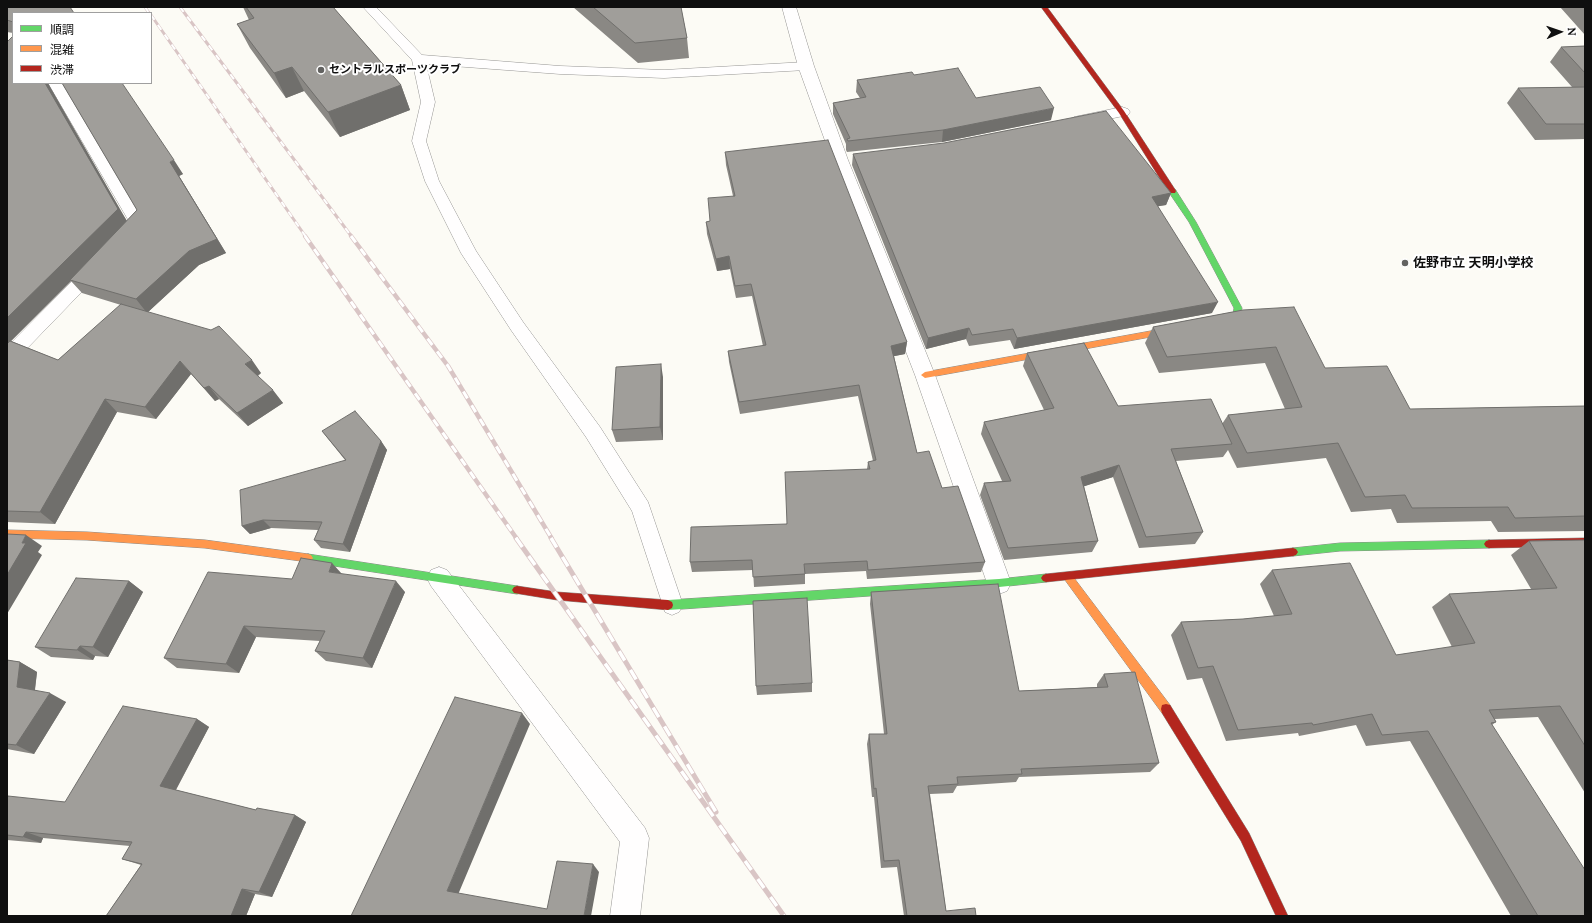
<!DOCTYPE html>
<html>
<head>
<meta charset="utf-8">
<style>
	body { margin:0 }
	#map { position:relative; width:1592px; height:923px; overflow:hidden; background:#fcfbf5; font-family:Lora,"Noto Sans JP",serif }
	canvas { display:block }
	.frame { position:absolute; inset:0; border:8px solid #0f0f0f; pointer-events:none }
	.legend { position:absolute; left:12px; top:12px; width:140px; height:72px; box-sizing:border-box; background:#fff; border:1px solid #9f9f9f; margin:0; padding:5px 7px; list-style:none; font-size:12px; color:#0f0f0f }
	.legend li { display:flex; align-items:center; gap:8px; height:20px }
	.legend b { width:20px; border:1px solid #9f9f9f }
	.north { position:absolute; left:1540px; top:12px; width:40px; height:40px; -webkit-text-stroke:3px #fff; paint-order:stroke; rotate:88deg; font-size:11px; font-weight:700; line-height:16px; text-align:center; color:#0f0f0f }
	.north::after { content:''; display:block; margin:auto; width:14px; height:18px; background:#0f0f0f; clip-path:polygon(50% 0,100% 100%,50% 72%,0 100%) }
</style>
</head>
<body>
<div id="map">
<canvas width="1592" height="923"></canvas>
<div class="frame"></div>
<ul class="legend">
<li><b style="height:5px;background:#63d668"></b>順調</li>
<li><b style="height:5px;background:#ff974d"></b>混雑</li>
<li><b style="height:5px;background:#b3261e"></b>渋滞</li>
</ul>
<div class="north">N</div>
</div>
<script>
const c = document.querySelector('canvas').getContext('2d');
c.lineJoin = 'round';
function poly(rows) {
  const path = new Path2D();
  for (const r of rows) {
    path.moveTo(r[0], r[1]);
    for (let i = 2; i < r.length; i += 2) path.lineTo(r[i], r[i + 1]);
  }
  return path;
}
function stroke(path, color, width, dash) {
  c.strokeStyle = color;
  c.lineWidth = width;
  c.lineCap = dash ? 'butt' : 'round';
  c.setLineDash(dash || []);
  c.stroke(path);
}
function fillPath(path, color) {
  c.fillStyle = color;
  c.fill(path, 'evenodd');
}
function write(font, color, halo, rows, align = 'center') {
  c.font = font + ' Lora,"Noto Sans JP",serif';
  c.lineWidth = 4;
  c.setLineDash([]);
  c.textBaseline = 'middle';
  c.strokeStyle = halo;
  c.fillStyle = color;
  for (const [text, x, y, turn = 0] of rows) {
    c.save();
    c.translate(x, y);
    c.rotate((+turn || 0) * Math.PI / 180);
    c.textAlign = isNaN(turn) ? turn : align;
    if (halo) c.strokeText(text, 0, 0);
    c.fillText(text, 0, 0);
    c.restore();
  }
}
const lane = poly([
	[363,7,376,7,422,55,560,66,664,70,806,62,811,63,813,66,811,69,806,70,664,78,560,74,426,64,435,102,426,141,439,181,476,251,523,322,600,427,648,502,683,605,679,612,672,615,665,612,632,511,586,437,511,330,461,253,425,181,412,141,421,102,412,60,363,7],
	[48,83,62,83,146,224,133,239,127,240,121,239,119,235,130,223,48,83],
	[95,262,101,264,103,268,101,272,13,363,7,365,7,347,89,264,95,262]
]);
const street = poly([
	[782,7,796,7,814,66,848,160,935,375,1011,583,1007,591,999,594,991,591,987,583,915,375,832,160,798,66,782,7],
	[1122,107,1128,109,1130,112,1128,115,1080,125,1074,123,1072,120,1074,117,1122,107],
	[439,567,447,570,645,828,649,838,640,916,610,916,620,842,431,586,427,578,431,570,439,567]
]);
const fast = poly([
	[1169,189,1175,189,1196,222,1242,308,1240,319,1214,325,1210,322,1211,320,1233,315,1234,308,1189,222,1168,191,1169,189],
	[1489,540,1492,541,1494,544,1492,547,1489,548,1340,551,1293,556,1290,555,1288,552,1290,549,1293,548,1340,543,1489,540],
	[308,554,517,586,520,587,522,590,520,593,517,594,308,562,305,561,303,558,305,555,308,554],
	[1046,574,1049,575,1051,578,1049,581,1046,582,999,587,668,610,664,608,663,605,664,602,668,600,999,579,1046,574]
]);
const slow = poly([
	[1178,326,1182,329,1178,332,925,378,921,375,925,372,1178,326],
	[7,530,87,532,205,540,308,554,311,555,313,558,311,561,308,562,205,548,87,540,7,538,7,530],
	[1068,573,1071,574,1170,705,1171,709,1170,713,1166,714,1162,713,1065,580,1063,577,1065,574,1068,573]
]);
const jam = poly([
	[1041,7,1047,7,1124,111,1176,191,1175,193,1169,193,1119,113,1041,7],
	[1585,538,1585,546,1489,548,1486,547,1484,544,1486,541,1489,540,1585,538],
	[1293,548,1296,549,1298,552,1296,555,1293,556,1046,582,1043,581,1041,578,1043,575,1046,574,1293,548],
	[517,586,557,592,668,600,672,602,673,605,672,608,668,610,557,600,514,593,512,590,514,587,517,586],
	[1166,704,1170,705,1249,833,1288,916,1276,916,1241,841,1162,713,1161,709,1162,705,1166,704]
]);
const railFar2 = poly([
	[145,7,149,13],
	[180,7,352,237],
	[151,15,306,237]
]);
const railFar1 = poly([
	[305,236,517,539],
	[351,236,448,366,552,539]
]);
const rail = poly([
	[516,538,784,916],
	[551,538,716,812]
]);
const wall = poly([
	[7,7,13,13,13,33,7,32],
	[243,7,333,7,401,85,410,110,340,137,304,91,286,98,250,48,237,24,249,20],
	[573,7,681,7,687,38,689,58,638,63],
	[1560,7,1585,7,1585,35],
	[7,42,127,221,137,210,62,83,183,174,179,176,226,253,199,265,148,312,261,373,258,376,283,403,248,426,219,399,215,401,191,374,156,419,117,412,55,524,7,522],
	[71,281,82,293,121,305,58,360,11,341],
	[1585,46,1585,139,1535,140,1507,103,1518,88,1572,87,1550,62,1561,47],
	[914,75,976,98,1051,120,942,142,847,152,846,150,846,144,833,114,833,103,860,98,856,92,857,80],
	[725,152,907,342,905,354,894,356,917,453,942,488,985,562,981,572,867,579,866,571,805,574,805,584,754,587,753,570,692,572,690,562,786,524,867,469,868,462,873,461,858,396,740,414,729,362,728,351,763,346,752,296,736,298,730,269,717,271,707,234,706,222,710,221,733,196,726,165],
	[853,154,1171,193,1166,205,1158,206,1212,313,1014,349,1010,340,969,346,966,339,926,349,852,165],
	[1243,310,1325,368,1410,409,1585,406,1585,531,1498,532,1491,521,1397,523,1391,509,1351,512,1326,458,1237,468,1228,450,1223,457,1176,461,1203,532,1195,544,1139,548,1113,477,1084,486,1098,541,1092,552,1004,560,980,495,984,483,1002,481,981,434,984,422,1044,410,1023,366,1027,353,1118,406,1222,424,1228,415,1285,409,1265,363,1159,373,1145,343,1153,327],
	[663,377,663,440,616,442,612,430],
	[322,431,381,441,387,450,350,552,321,548,314,540,318,530,271,528,250,534,242,526,345,460,329,440],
	[1585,540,1585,793,1538,717,1495,719,1496,722,1492,725,1585,916,1511,916,1410,741,1366,746,1356,725,1299,736,1298,733,1226,741,1202,678,1187,680,1171,635,1181,622,1243,619,1274,616,1260,584,1272,570,1396,655,1452,647,1432,607,1449,594,1531,589,1511,555,1529,541],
	[341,574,405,592,372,668,326,661,315,651,320,641,256,637,239,673,177,668,164,658,292,579],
	[129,581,143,592,108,657,95,656,93,660,51,657,35,647],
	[871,592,1019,691,1097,687,1097,684,1104,674,1159,763,1150,772,1019,777,1016,782,957,786,953,793,930,794,946,911,976,916,904,916,897,867,881,868,874,797,872,797,867,744,869,734,884,734,870,604],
	[7,660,20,662,37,672,35,690,66,702,34,754,7,749],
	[812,683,812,692,757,695,756,686],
	[197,719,209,727,176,790,256,810,295,815,306,822,272,897,255,894,246,916,106,916,141,865,122,859,130,846,43,838,41,843,7,840,7,798,65,802]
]);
const shadedWall = poly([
	[292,67,304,91,286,98,274,73],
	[45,83,48,83,128,223,70,280,71,281,7,345,7,318],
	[401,85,410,110,340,137,328,112],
	[1054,108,1051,120,942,142,943,130],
	[174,160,183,174,179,176,226,253,199,265,147,313,136,299,170,162],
	[1171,193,1166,205,1147,208,1152,197],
	[729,256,730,269,717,271,716,259],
	[1218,302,1212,313,1014,349,1017,338],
	[969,328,966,339,926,349,928,338],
	[907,342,905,354,890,357,891,346],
	[252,360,261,373,255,377,245,364],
	[180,361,191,374,156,419,145,407],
	[661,364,663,377,663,440,660,427],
	[209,386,219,399,215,401,204,388],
	[273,390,283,403,248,426,237,413],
	[105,399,117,412,55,524,40,512],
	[381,441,387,450,350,552,343,544],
	[1119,465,1113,477,1076,489,1081,477],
	[263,520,271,528,250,534,242,526],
	[26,535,42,546,38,552,42,555,7,614,7,575,22,543],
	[332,563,342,574,329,572],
	[129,581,143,592,108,657,93,647],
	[396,581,405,592,372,668,363,658],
	[244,626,256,637,239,673,226,664],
	[80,646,95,656,93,660,77,650],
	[20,662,37,672,34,696,17,687],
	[50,693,66,702,34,754,16,745],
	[522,713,530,724,457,897,447,891],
	[197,719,209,727,174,793,160,786],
	[295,815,306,822,272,897,259,892],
	[26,832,43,838,41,843,23,837],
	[593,864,599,872,591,916,584,916],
	[242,889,255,894,246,916,231,916]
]);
const building = poly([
	[7,7,70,7,74,13,13,13,13,22,7,20,7,7],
	[246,7,333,7,401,85,328,112,292,67,274,73,237,24,254,18,246,7],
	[593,7,681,7,687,38,635,43,593,7],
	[13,36,13,83,45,83,118,209,7,318,7,42,13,36],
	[1585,46,1585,73,1561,47,1585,46],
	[958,68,976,98,1040,87,1054,108,943,130,848,141,847,139,850,138,833,103,866,97,857,80,912,72,914,75,958,68],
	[62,83,122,83,174,160,170,162,217,239,189,251,136,299,70,280,137,210,62,83],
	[1585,87,1585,124,1546,124,1518,88,1585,87],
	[1106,111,1171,193,1152,197,1218,302,1017,338,1013,329,972,335,969,328,928,338,853,154,944,143,1106,111],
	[828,140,907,342,891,346,917,453,929,451,942,488,958,486,985,562,868,570,867,561,804,564,805,574,753,577,752,560,690,562,691,527,787,524,785,472,870,469,868,462,876,460,859,385,739,402,728,351,766,345,751,284,735,286,729,256,716,259,706,222,710,221,708,198,735,196,725,152,828,140],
	[121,304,211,330,219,326,252,360,245,364,273,390,237,413,209,386,204,388,180,361,145,407,105,399,40,512,7,511,7,344,10,341,58,360,121,304],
	[1294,307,1325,368,1387,366,1410,409,1585,406,1585,516,1515,518,1508,507,1412,508,1405,495,1365,497,1338,443,1247,453,1228,415,1302,407,1276,347,1167,357,1153,327,1243,310,1294,307],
	[1084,343,1118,406,1211,399,1232,444,1171,449,1203,532,1146,537,1119,465,1081,477,1098,541,1008,548,984,483,1011,481,984,422,1054,408,1027,353,1084,343],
	[661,364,660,427,612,430,616,367,661,364],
	[355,411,381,441,343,544,314,540,322,522,263,520,242,526,240,490,346,460,322,431,355,411],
	[7,534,26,535,22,543,26,543,7,575,7,534],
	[1585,540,1585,746,1560,706,1489,710,1496,722,1491,723,1585,870,1585,916,1538,916,1428,731,1382,735,1372,714,1313,725,1312,723,1238,730,1213,666,1198,668,1181,622,1243,619,1292,614,1272,570,1350,563,1396,655,1475,643,1449,594,1557,588,1529,541,1585,540],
	[301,558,332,563,329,572,396,581,363,658,315,651,325,631,244,626,226,664,164,658,208,572,292,579,301,558],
	[76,578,129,581,93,647,80,646,77,650,35,647,76,578],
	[998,584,1019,691,1108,687,1104,674,1135,672,1159,763,1021,769,1022,774,957,777,958,784,928,786,946,911,975,908,976,916,907,916,899,860,884,861,876,788,874,789,869,734,887,734,871,592,998,584],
	[807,598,812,683,756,686,753,601,807,598],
	[7,660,20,662,17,687,50,693,16,745,7,744,7,660],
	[455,697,522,713,447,891,547,909,557,861,593,864,584,916,351,916,455,697],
	[123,706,197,719,160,786,256,810,257,808,295,815,259,892,242,889,231,916,106,916,142,864,122,859,132,842,26,832,23,837,7,835,7,798,8,796,65,802,123,706]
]);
const markers = [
	[321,70,4,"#626260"],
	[1405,263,4,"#626260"]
];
const farPoinames = [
	["セントラルスポーツクラブ",329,70]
];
const poiNames = [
	["佐野市立 天明小学校",1413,263]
];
stroke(lane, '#969593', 1);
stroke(street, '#969593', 1);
stroke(fast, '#8c8c89', 1);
stroke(slow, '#8c8c89', 1);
stroke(jam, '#8c8c89', 1);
fillPath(lane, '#fffefe');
fillPath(street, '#fffefe');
fillPath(fast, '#63d668');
fillPath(slow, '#ff974d');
fillPath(jam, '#b3261e');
stroke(railFar2, '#d9c5c5', 3);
stroke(railFar1, '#d9c5c5', 4.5);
stroke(rail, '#d9c5c5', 5);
stroke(railFar2, '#fff', 2, [6]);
stroke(railFar1, '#fff', 3, [8]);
stroke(rail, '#fff', 3.5, [11]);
fillPath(wall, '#8a8884');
fillPath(shadedWall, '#706f6c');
fillPath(building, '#a09e9a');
stroke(building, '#706f6c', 1);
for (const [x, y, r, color] of markers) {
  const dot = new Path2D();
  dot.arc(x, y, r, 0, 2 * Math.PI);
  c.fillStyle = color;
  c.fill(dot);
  stroke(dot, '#fff', 1.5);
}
write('bold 11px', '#0f0f0f', '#fff', farPoinames, 'left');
write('bold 13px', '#0f0f0f', '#fff', poiNames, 'left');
</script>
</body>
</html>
